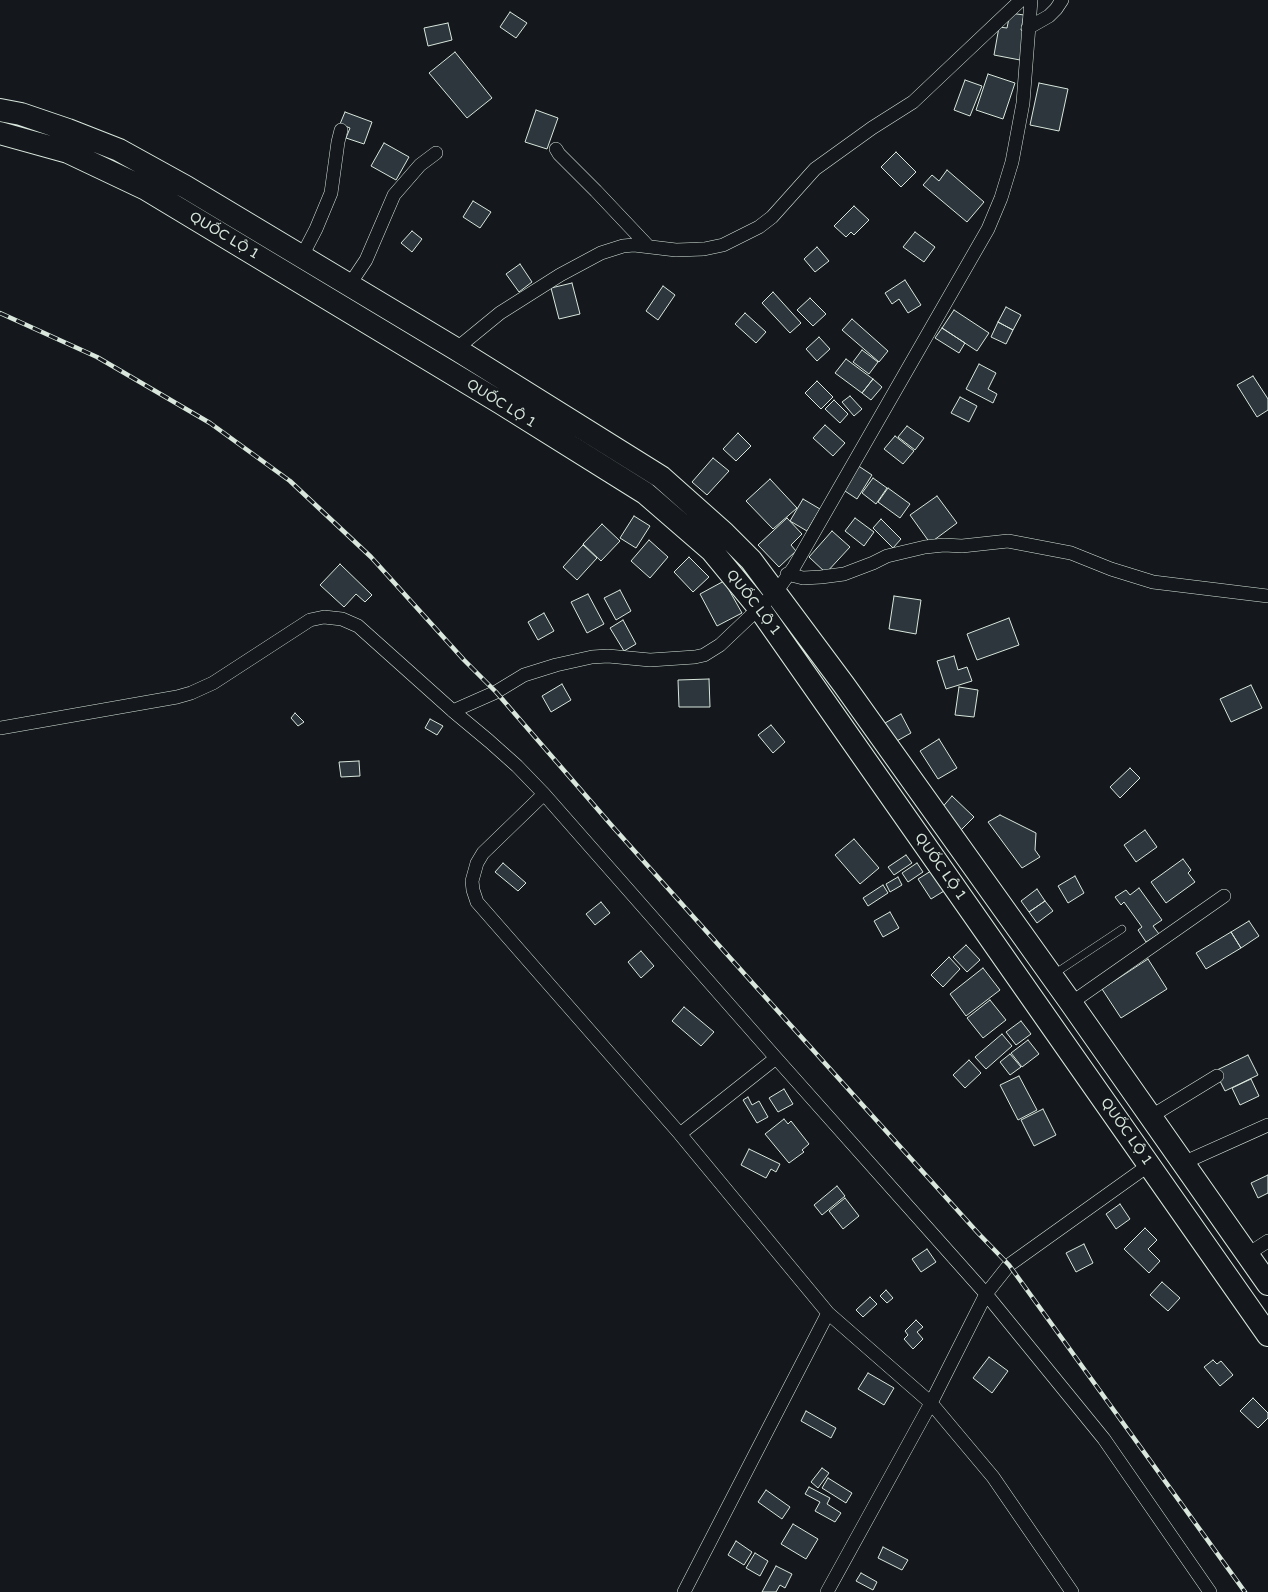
<!DOCTYPE html>
<html>
<head>
<meta charset="utf-8">
<style>
	body { margin:0 }
	canvas { display:block; background:#14181c }
</style>
</head>
<body>
<canvas width="1268" height="1592"></canvas>
<script>
const c = document.querySelector('canvas').getContext('2d');
c.lineJoin = 'round';
function fillPath(path, color) {
  c.fillStyle = color;
  c.fill(path, 'evenodd');
}
function poly(rows) {
  const path = new Path2D();
  for (const r of rows) {
    path.moveTo(r[0], r[1]);
    for (let i = 2; i < r.length; i += 2) path.lineTo(r[i], r[i + 1]);
  }
  return path;
}
function stroke(path, color, width, dash) {
  c.strokeStyle = color;
  c.lineWidth = width;
  c.lineCap = dash ? 'butt' : 'round';
  c.setLineDash(dash || []);
  c.stroke(path);
}
function write(font, color, halo, rows, align = 'center') {
  c.font = font + ' "Varela Round",sans-serif';
  c.lineWidth = 3;
  c.setLineDash([]);
  c.textBaseline = 'middle';
  c.strokeStyle = halo;
  c.fillStyle = color;
  for (const [text, x, y, turn = 0] of rows) {
    c.save();
    c.translate(x, y);
    c.rotate((+turn || 0) * Math.PI / 180);
    c.textAlign = isNaN(turn) ? turn : align;
    if (halo) c.strokeText(text, 0, 0);
    c.fillText(text, 0, 0);
    c.restore();
  }
}
const building = poly([
	[510,12,527,23,516,38,500,27,510,12],
	[1010,13,1024,15,1021,30,1025,31,1020,60,994,55,999,27,1007,28,1010,13],
	[448,23,452,40,428,46,424,28,448,23],
	[455,52,492,98,467,118,429,73,455,52],
	[988,74,1015,83,1003,119,976,110,988,74],
	[965,80,982,86,970,116,954,110,965,80],
	[1039,83,1068,89,1059,131,1030,125,1039,83],
	[536,110,558,118,547,149,525,142,536,110],
	[345,112,372,122,364,144,346,138,350,128,340,124,345,112],
	[384,143,409,157,396,180,371,166,384,143],
	[896,152,916,172,901,187,881,167,896,152],
	[947,170,984,202,967,222,923,185,932,175,939,181,947,170],
	[473,201,491,212,480,228,463,217,473,201],
	[854,206,869,220,854,235,851,232,846,237,834,226,854,206],
	[412,231,422,239,412,252,401,243,412,231],
	[915,232,935,247,924,262,903,247,915,232],
	[817,247,829,261,815,272,804,259,817,247],
	[520,264,532,282,519,292,506,274,520,264],
	[905,280,921,305,908,313,899,299,892,304,885,293,905,280],
	[572,283,580,314,559,319,551,288,572,283],
	[663,286,675,295,658,320,646,311,663,286],
	[773,292,801,323,790,333,762,303,773,292],
	[810,298,826,314,813,326,797,310,810,298],
	[1006,307,1021,315,1013,330,998,322,1006,307],
	[954,310,989,333,977,351,942,328,954,310],
	[745,313,766,332,756,343,735,324,745,313],
	[852,319,888,351,879,362,842,330,852,319],
	[998,322,1013,330,1006,344,991,337,998,322],
	[942,328,965,343,959,353,935,338,942,328],
	[819,337,830,349,817,361,806,349,819,337],
	[862,350,878,362,869,374,853,362,862,350],
	[846,359,873,379,862,393,835,373,846,359],
	[979,364,996,373,988,389,997,394,993,403,966,389,979,364],
	[1253,376,1268,399,1268,410,1257,417,1237,385,1253,376],
	[873,379,882,387,871,400,862,393,873,379],
	[817,381,833,397,821,409,805,393,817,381],
	[850,396,862,409,854,416,842,402,850,396],
	[960,397,977,406,969,422,951,413,960,397],
	[834,400,848,414,840,423,825,409,834,400],
	[825,425,845,443,833,456,813,438,825,425],
	[907,426,924,438,915,450,898,437,907,426],
	[738,433,751,446,736,461,723,449,738,433],
	[895,436,914,451,903,464,884,449,895,436],
	[713,458,729,471,707,495,692,482,713,458],
	[857,465,872,475,857,499,842,489,857,465],
	[873,478,887,488,876,504,862,493,873,478],
	[770,479,797,508,773,529,746,501,770,479],
	[888,488,910,504,900,518,878,502,888,488],
	[937,496,957,523,930,543,910,515,937,496],
	[803,499,820,509,807,531,790,521,803,499],
	[634,516,650,526,636,548,620,538,634,516],
	[787,518,802,534,791,545,796,551,779,567,758,545,787,518],
	[855,518,874,532,864,546,845,531,855,518],
	[881,519,901,539,893,548,873,528,881,519],
	[602,524,620,541,601,561,583,544,602,524],
	[832,531,850,547,826,573,809,557,832,531],
	[649,540,668,557,650,578,631,561,649,540],
	[583,545,597,558,577,580,563,567,583,545],
	[689,557,709,577,693,592,674,572,689,557],
	[340,564,372,595,365,602,356,594,344,607,320,585,340,564],
	[724,581,742,613,717,626,700,594,724,581],
	[620,590,631,611,616,620,604,598,620,590],
	[588,594,604,624,587,633,571,602,588,594],
	[894,596,921,600,916,634,889,629,894,596],
	[544,613,554,631,538,640,528,622,544,613],
	[1009,618,1019,645,977,660,967,634,1009,618],
	[623,620,636,644,624,651,610,628,623,620],
	[954,656,958,670,967,667,972,681,946,689,937,661,954,656],
	[709,679,710,707,679,707,678,680,709,679],
	[562,684,571,700,551,712,542,696,562,684],
	[1251,685,1262,708,1231,722,1220,699,1251,685],
	[959,687,978,690,974,717,955,715,959,687],
	[295,713,304,722,298,726,291,718,295,713],
	[901,714,911,733,895,742,885,723,901,714],
	[430,719,443,726,437,735,425,728,430,719],
	[771,725,785,742,773,753,758,735,771,725],
	[939,739,957,768,938,779,920,751,939,739],
	[359,761,360,776,341,777,339,762,359,761],
	[1130,768,1140,778,1120,798,1110,787,1130,768],
	[952,796,974,817,961,830,940,810,952,796],
	[1000,815,1036,833,1035,850,1040,857,1022,868,988,822,1000,815],
	[1145,830,1157,847,1136,862,1124,845,1145,830],
	[854,839,879,868,860,884,835,855,854,839],
	[906,855,912,863,894,875,888,867,906,855],
	[1183,859,1191,870,1188,873,1195,882,1166,903,1151,882,1183,859],
	[503,863,526,883,518,891,495,872,503,863],
	[917,863,923,872,908,882,902,873,917,863],
	[931,871,944,891,931,899,918,879,931,871],
	[1075,876,1084,893,1068,903,1058,886,1075,876],
	[898,877,902,885,890,892,886,884,898,877],
	[883,885,888,893,868,906,863,898,883,885],
	[1139,888,1162,920,1153,926,1159,934,1146,942,1138,930,1142,927,1124,902,1121,905,1115,897,1126,890,1130,895,1139,888],
	[1037,889,1045,901,1029,912,1021,901,1037,889],
	[1045,901,1053,911,1037,923,1029,912,1045,901],
	[601,902,610,913,595,925,586,914,601,902],
	[890,912,899,928,883,937,874,921,890,912],
	[1249,921,1259,936,1241,948,1231,932,1249,921],
	[1231,932,1241,948,1206,969,1196,953,1231,932],
	[966,945,980,960,967,972,953,957,966,945],
	[641,951,654,966,641,978,628,962,641,951],
	[949,957,960,969,943,987,931,975,949,957],
	[1148,959,1167,989,1121,1018,1102,989,1148,959],
	[983,968,1000,990,966,1016,950,994,983,968],
	[990,1000,1006,1020,983,1038,967,1018,990,1000],
	[684,1007,714,1032,701,1046,672,1021,684,1007],
	[1021,1021,1031,1034,1016,1045,1006,1032,1021,1021],
	[1002,1034,1012,1046,986,1069,975,1057,1002,1034],
	[1028,1040,1039,1054,1022,1067,1011,1053,1028,1040],
	[1010,1054,1021,1067,1010,1075,1000,1062,1010,1054],
	[1248,1055,1258,1075,1225,1091,1215,1071,1248,1055],
	[969,1060,981,1073,965,1088,953,1075,969,1060],
	[1019,1076,1037,1110,1018,1120,1000,1085,1019,1076],
	[1251,1079,1259,1096,1240,1105,1232,1088,1251,1079],
	[784,1089,793,1104,778,1112,769,1098,784,1089],
	[748,1097,752,1105,759,1101,768,1117,757,1123,743,1100,748,1097],
	[1043,1109,1056,1135,1034,1146,1021,1120,1043,1109],
	[784,1119,788,1124,791,1121,809,1144,802,1150,804,1152,789,1163,765,1134,784,1119],
	[749,1149,780,1164,776,1172,771,1169,766,1178,741,1165,749,1149],
	[1268,1175,1268,1193,1258,1198,1251,1183,1268,1175],
	[837,1186,845,1196,822,1215,814,1205,837,1186],
	[845,1198,859,1216,843,1229,829,1211,845,1198],
	[1120,1204,1130,1219,1116,1229,1106,1214,1120,1204],
	[1145,1228,1157,1240,1148,1249,1160,1261,1149,1273,1124,1249,1145,1228],
	[1084,1244,1093,1263,1076,1272,1066,1253,1084,1244],
	[927,1249,936,1262,921,1272,912,1259,927,1249],
	[1162,1282,1180,1298,1168,1311,1150,1295,1162,1282],
	[886,1290,893,1298,887,1303,880,1296,886,1290],
	[870,1297,877,1304,863,1317,856,1310,870,1297],
	[916,1320,923,1327,917,1332,923,1339,913,1349,904,1339,908,1335,905,1331,916,1320],
	[989,1357,1008,1371,992,1393,973,1378,989,1357],
	[1213,1360,1217,1364,1221,1361,1233,1375,1220,1386,1204,1367,1213,1360],
	[868,1373,894,1388,884,1405,858,1389,868,1373],
	[1253,1398,1268,1413,1268,1418,1258,1428,1240,1411,1253,1398],
	[806,1411,836,1428,831,1438,801,1421,806,1411],
	[822,1468,829,1473,818,1488,811,1482,822,1468],
	[828,1478,852,1493,846,1503,822,1488,828,1478],
	[809,1487,830,1498,827,1504,841,1513,835,1522,815,1511,820,1502,805,1494,809,1487],
	[766,1490,790,1507,782,1519,758,1502,766,1490],
	[793,1524,818,1539,806,1559,781,1544,793,1524],
	[736,1541,752,1552,744,1565,728,1555,736,1541],
	[883,1547,908,1560,902,1570,878,1558,883,1547],
	[755,1553,768,1561,760,1576,746,1568,755,1553],
	[776,1566,792,1574,785,1588,780,1585,776,1592,762,1592,776,1566],
	[861,1573,877,1582,873,1590,856,1581,861,1573]
]);
const service = poly([
	[1054,974,1122,929]
]);
const minor = poly([
	[1028,28,1049,16,1056,9,1062,0],
	[556,149,559,154,596,191,647,245],
	[302,256,316,229,331,193,338,142,341,130],
	[350,284,366,260,394,195,420,165,436,153],
	[456,349,500,313,560,275,601,253,623,246,634,245,676,250,704,249,723,245,759,227,772,217,815,169,872,128,913,102,1021,0],
	[787,574,803,578,821,577,844,574,873,563,887,556,925,547,944,545,962,546,1008,541,1071,553,1111,569,1153,582,1268,596],
	[453,711,496,692,524,675,556,665,592,657,608,656,650,660,695,657,704,655,720,645,776,592,794,567,988,229,1001,198,1012,162,1023,103,1031,0],
	[0,728,177,697,191,693,213,683,310,620,324,617,342,619,358,626,453,711,489,741,517,766,544,794,776,1058,986,1294,1104,1439,1210,1592],
	[544,794,483,853,477,863,472,881,473,890,477,902,680,1134,828,1313,931,1403,993,1477,1072,1592],
	[1071,1003,1224,896],
	[1150,1117,1217,1076],
	[680,1134,776,1058],
	[1183,1163,1268,1125],
	[1248,1254,1268,1241],
	[684,1592,828,1313],
	[827,1592,931,1403,986,1294,1009,1265,1149,1165]
]);
const trunk = poly([
	[0,110,21,114,68,130,119,150,186,187,456,349,661,477,724,533,751,560,844,685,1071,1003,1268,1284],
	[0,133,68,152,146,189,501,403,645,493,712,551,759,608,1268,1335]
]);
const rail = poly([
	[0,313,97,357,210,423,290,481,371,557,464,660,496,692,613,827,758,989,978,1233,1009,1265,1245,1592]
]);
const streetNames = [
	["QUỐC LỘ 1",224,236,31],
	["QUỐC LỘ 1",501,404,32],
	["QUỐC LỘ 1",753,603,52],
	["QUỐC LỘ 1",940,867,55],
	["QUỐC LỘ 1",1126,1132,55]
];
fillPath(building, '#2c363c');
stroke(building, '#d8e6dc', 1);
stroke(service, '#d8e6dc', 8);
stroke(minor, '#d8e6dc', 14);
stroke(trunk, '#d8e6dc', 24);
stroke(service, '#14181c', 7);
stroke(minor, '#14181c', 13);
stroke(trunk, '#14181c', 22);
stroke(rail, '#d8e6dc', 4.5);
stroke(rail, '#14181c', 3, [9]);
write('14px', '#d8e6dc', '#14181c', streetNames);
</script>
</body>
</html>
